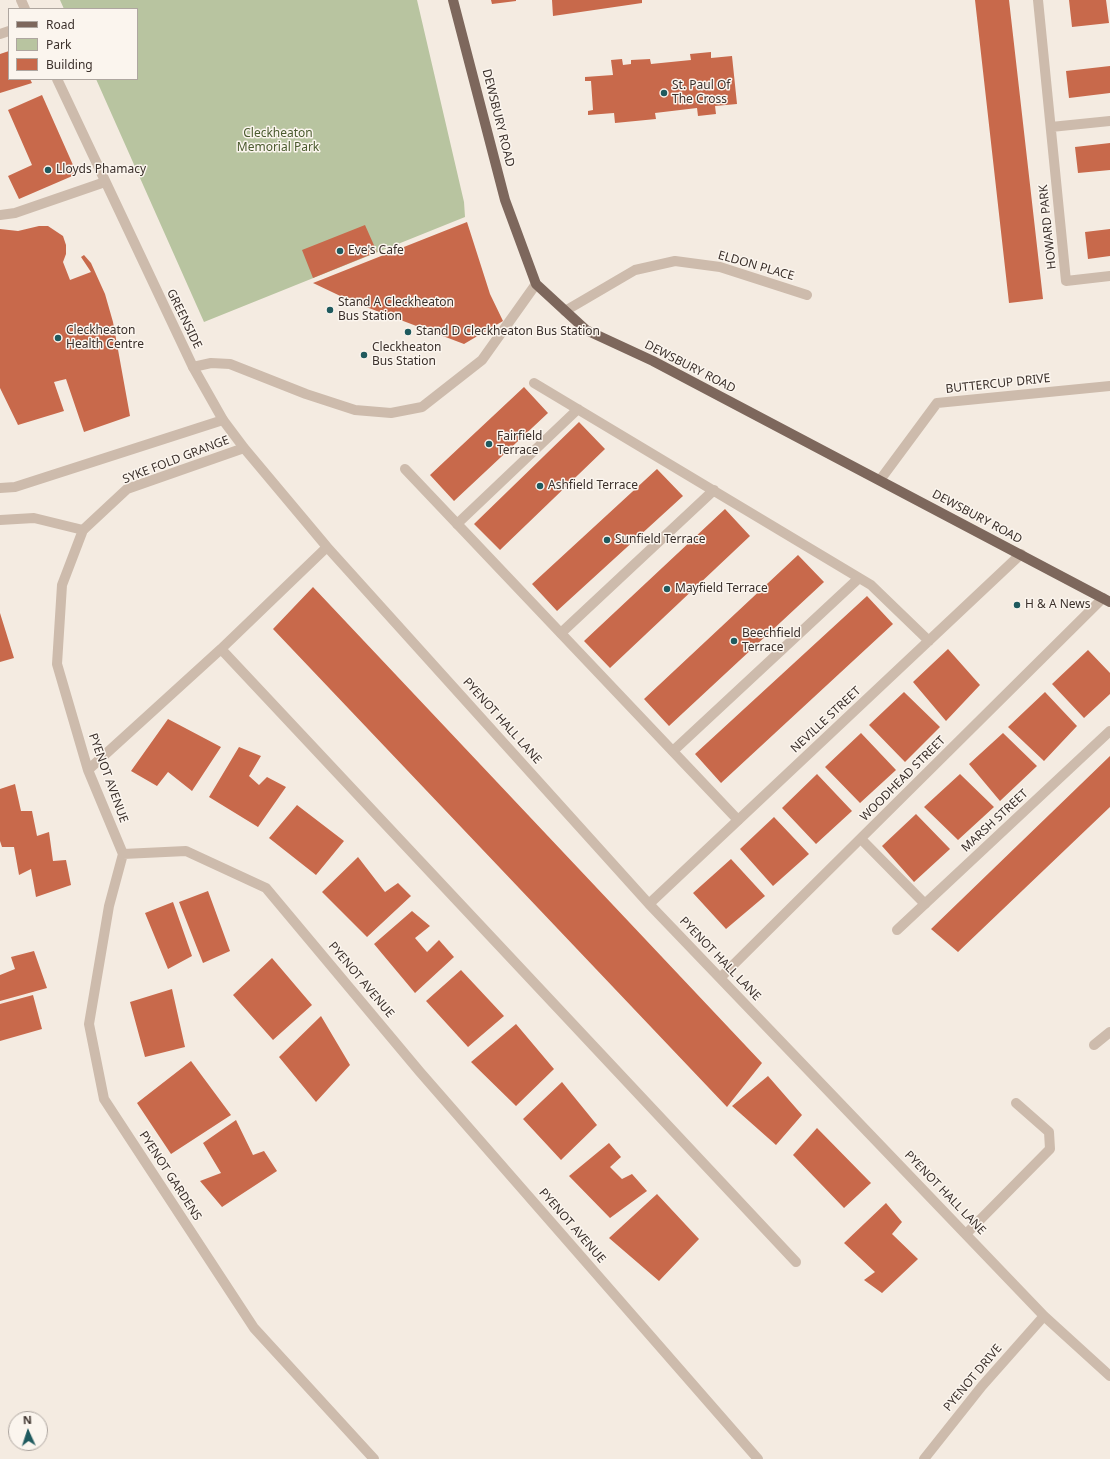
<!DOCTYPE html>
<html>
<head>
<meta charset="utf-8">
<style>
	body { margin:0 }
	#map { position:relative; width:1110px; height:1459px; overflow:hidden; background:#f4ebe1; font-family:"Noto Sans",sans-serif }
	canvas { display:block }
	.legend { position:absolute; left:8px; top:8px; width:130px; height:72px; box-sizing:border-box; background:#fbf5ee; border:1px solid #aea6a0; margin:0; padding:5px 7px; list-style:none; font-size:12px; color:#3b302b }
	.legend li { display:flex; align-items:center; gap:8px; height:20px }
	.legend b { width:20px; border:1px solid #aea6a0 }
	.north { position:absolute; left:8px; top:1411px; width:40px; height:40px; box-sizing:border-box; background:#fbf5ee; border:1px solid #aea6a0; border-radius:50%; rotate:357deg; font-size:11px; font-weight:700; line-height:16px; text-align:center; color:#3b302b }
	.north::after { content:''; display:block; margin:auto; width:14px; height:18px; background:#1f5a5e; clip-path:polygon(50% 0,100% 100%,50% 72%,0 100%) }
</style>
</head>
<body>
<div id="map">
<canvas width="1110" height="1459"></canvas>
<ul class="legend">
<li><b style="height:5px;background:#7d675c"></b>Road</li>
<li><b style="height:11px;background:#b8c4a0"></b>Park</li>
<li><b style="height:11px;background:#c8694b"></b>Building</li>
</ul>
<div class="north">N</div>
</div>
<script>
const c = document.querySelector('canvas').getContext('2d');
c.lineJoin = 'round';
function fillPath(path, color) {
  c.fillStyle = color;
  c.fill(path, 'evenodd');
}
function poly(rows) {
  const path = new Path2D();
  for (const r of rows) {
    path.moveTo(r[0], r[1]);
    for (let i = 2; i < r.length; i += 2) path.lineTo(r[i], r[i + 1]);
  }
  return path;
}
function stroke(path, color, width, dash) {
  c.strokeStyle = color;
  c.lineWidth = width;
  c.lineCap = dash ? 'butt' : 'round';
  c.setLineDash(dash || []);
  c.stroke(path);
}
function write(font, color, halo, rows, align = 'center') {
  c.font = font + ' "Noto Sans",sans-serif';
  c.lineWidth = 3;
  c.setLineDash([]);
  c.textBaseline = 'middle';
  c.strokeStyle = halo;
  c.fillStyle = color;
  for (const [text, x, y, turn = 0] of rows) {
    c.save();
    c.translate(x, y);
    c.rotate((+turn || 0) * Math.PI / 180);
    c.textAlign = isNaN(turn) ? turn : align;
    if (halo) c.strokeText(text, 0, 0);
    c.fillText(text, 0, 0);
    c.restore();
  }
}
const green = poly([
	[60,0,417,0,464,202,465,217,204,322,96,79,137,79,137,9,64,9]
]);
const building = poly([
	[491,0,516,0,516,1,492,4],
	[552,0,642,0,642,3,553,16],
	[975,0,1009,0,1043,299,1009,303],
	[1069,0,1106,0,1109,23,1072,27],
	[9,51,9,79,30,79,32,83,0,93,0,54],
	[711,52,711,58,732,56,737,104,715,106,716,114,698,116,697,108,655,113,656,119,615,123,614,113,588,115,588,111,593,110,591,81,585,81,585,77,613,75,611,60,622,59,623,65,631,64,631,60,650,59,651,64,691,60,690,54],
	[1110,66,1110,93,1069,98,1066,71],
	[42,95,77,174,19,199,8,176,32,165,8,110],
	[1110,143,1110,170,1078,173,1075,147],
	[467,222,490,294,503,321,464,344,353,302,313,283],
	[365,225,377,252,313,278,302,250],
	[39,226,48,226,63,236,66,245,66,254,63,262,70,280,91,272,81,257,84,255,91,263,105,294,113,322,130,416,84,432,66,379,54,382,64,411,18,425,0,388,0,229,18,231],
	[1110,229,1110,256,1088,259,1085,232],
	[524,387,548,413,454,501,430,475],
	[579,422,605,449,500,550,474,524],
	[657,469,683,496,557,611,532,584],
	[725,509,750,536,610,668,584,641],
	[798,555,824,582,669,726,644,699],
	[313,587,762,1063,727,1107,273,629],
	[867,596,893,624,721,783,695,754],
	[0,613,14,658,0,662],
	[948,649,980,685,946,721,913,682],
	[1088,650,1110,673,1110,694,1084,718,1052,684],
	[904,692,940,727,905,762,869,725],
	[1045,692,1077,726,1044,761,1008,727],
	[168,719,221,747,192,791,168,772,157,786,131,771],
	[861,733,896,770,860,803,825,767],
	[1003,733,1037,766,1000,801,969,764],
	[239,747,261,756,249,776,259,785,267,777,286,787,258,827,209,797],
	[1110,756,1110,807,958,952,931,929],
	[817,774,852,811,816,844,782,808],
	[960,774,994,807,958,840,924,807],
	[15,784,21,811,32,811,37,836,49,832,53,861,66,860,71,885,36,897,31,869,19,875,14,847,2,847,0,841,0,789],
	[297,805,344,841,316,875,269,838],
	[916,814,950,849,914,882,882,846],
	[774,817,809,854,773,886,740,849],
	[358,857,385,892,398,883,411,896,367,937,322,892],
	[731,859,765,896,726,929,693,893],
	[208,891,230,951,203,963,179,902],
	[173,902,192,956,168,969,145,913],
	[412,911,430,926,415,938,427,952,439,940,454,957,415,993,374,944],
	[34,951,47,988,0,1001,0,975,15,969,11,957],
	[272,958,312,1005,273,1040,233,995],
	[461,970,504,1016,468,1047,426,1001],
	[172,989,185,1047,145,1057,130,1002],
	[33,995,42,1029,0,1041,0,1004],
	[321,1016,350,1065,316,1102,279,1057],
	[516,1024,554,1069,516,1106,471,1062],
	[191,1061,231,1115,171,1154,137,1103],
	[768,1076,802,1115,776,1145,732,1106],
	[562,1082,597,1125,561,1160,523,1119],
	[236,1120,253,1155,264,1151,277,1171,222,1207,200,1181,221,1173,203,1143],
	[817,1128,871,1183,844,1208,793,1155],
	[609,1143,621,1157,610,1167,622,1179,632,1174,647,1191,610,1218,569,1176],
	[657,1194,699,1239,659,1281,609,1238],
	[886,1203,902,1222,892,1234,918,1259,882,1293,864,1280,875,1272,844,1243]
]);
const service = poly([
	[0,215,15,213,105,182],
	[193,367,211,363,230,364,306,394,355,410,391,413,422,407,482,360,536,284],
	[405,469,738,820],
	[0,488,15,487,223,420],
	[0,520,34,518,83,530],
	[861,839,925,904],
	[966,1234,1050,1149,1049,1132,1016,1103]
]);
const minor = poly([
	[21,0,25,9],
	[1038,0,1066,281,1110,276],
	[0,34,9,31],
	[57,79,193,367,223,420,244,448,327,547,649,904,1044,1316,1110,1376],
	[1051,127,1110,121],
	[565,311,635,270,675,261,720,267,807,295],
	[534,383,871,585,929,641],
	[244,448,127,489,83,530,62,585,57,664,88,770,123,854,186,851,266,888,420,1072,758,1459],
	[880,480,937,403,1110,386],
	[457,524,578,409],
	[561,633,714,490],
	[221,649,796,1262],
	[673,751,859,578],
	[88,770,221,649,327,547],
	[123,854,109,906,89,1024,104,1099,254,1328,374,1459],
	[649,904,1021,554],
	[897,930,1110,731],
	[720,978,1103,598],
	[1094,1045,1110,1032],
	[924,1459,982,1386,1044,1316]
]);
const primary = poly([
	[453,0,505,200,536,284,586,330,653,361,1110,602]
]);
const markers = [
	[664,93,4,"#1f5a5e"],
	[48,170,4,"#1f5a5e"],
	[340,251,4,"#1f5a5e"],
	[330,310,4,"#1f5a5e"],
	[408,332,4,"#1f5a5e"],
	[58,338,4,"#1f5a5e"],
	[364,355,4,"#1f5a5e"],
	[489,444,4,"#1f5a5e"],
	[540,486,4,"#1f5a5e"],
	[607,540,4,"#1f5a5e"],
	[667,589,4,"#1f5a5e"],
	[1017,605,4,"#1f5a5e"],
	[734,641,4,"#1f5a5e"]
];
const poiNames = [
	["St. Paul Of",672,86],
	["The Cross",672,100],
	["Lloyds Phamacy",56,170],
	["Eve's Cafe",348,251],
	["Stand A Cleckheaton",338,303],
	["Bus Station",338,317],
	["Cleckheaton",66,331],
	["Health Centre",66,345],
	["Stand D Cleckheaton Bus Station",416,332],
	["Cleckheaton",372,348],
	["Bus Station",372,362],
	["Fairfield",497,437],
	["Terrace",497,451],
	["Ashfield Terrace",548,486],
	["Sunfield Terrace",615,540],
	["Mayfield Terrace",675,589],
	["H & A News",1025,605],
	["Beechfield",742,634],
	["Terrace",742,648]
];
const streetNames = [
	["DEWSBURY ROAD",498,118,76],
	["HOWARD PARK",1048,227,-96],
	["ELDON PLACE",756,266,16],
	["GREENSIDE",184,319,64],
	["DEWSBURY ROAD",690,367,27],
	["BUTTERCUP DRIVE",998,384,-6],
	["SYKE FOLD GRANGE",176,460,-21],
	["DEWSBURY ROAD",977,517,28],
	["NEVILLE STREET",826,720,-43],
	["PYENOT HALL LANE",502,721,48],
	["PYENOT AVENUE",108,778,70],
	["WOODHEAD STREET",903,779,-45],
	["MARSH STREET",995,821,-43],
	["PYENOT HALL LANE",720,959,46],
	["PYENOT AVENUE",361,980,50],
	["PYENOT GARDENS",170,1176,57],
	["PYENOT HALL LANE",945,1193,46],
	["PYENOT AVENUE",572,1226,49],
	["PYENOT DRIVE",973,1378,-50]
];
const parkNames = [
	["Cleckheaton",278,134],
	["Memorial Park",278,148]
];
fillPath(green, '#b8c4a0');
fillPath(building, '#c8694b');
stroke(service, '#cdbbac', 10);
stroke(minor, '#cdbbac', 10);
stroke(primary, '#7d675c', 10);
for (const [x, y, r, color] of markers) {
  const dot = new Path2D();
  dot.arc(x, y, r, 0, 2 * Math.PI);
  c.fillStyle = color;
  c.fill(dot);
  stroke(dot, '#fbf5ee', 1.5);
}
write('12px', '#3b302b', '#fbf5ee', poiNames, 'left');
write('12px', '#3b302b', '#fbf5ee', streetNames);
write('12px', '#4a5a2e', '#fbf5ee', parkNames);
</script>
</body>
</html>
